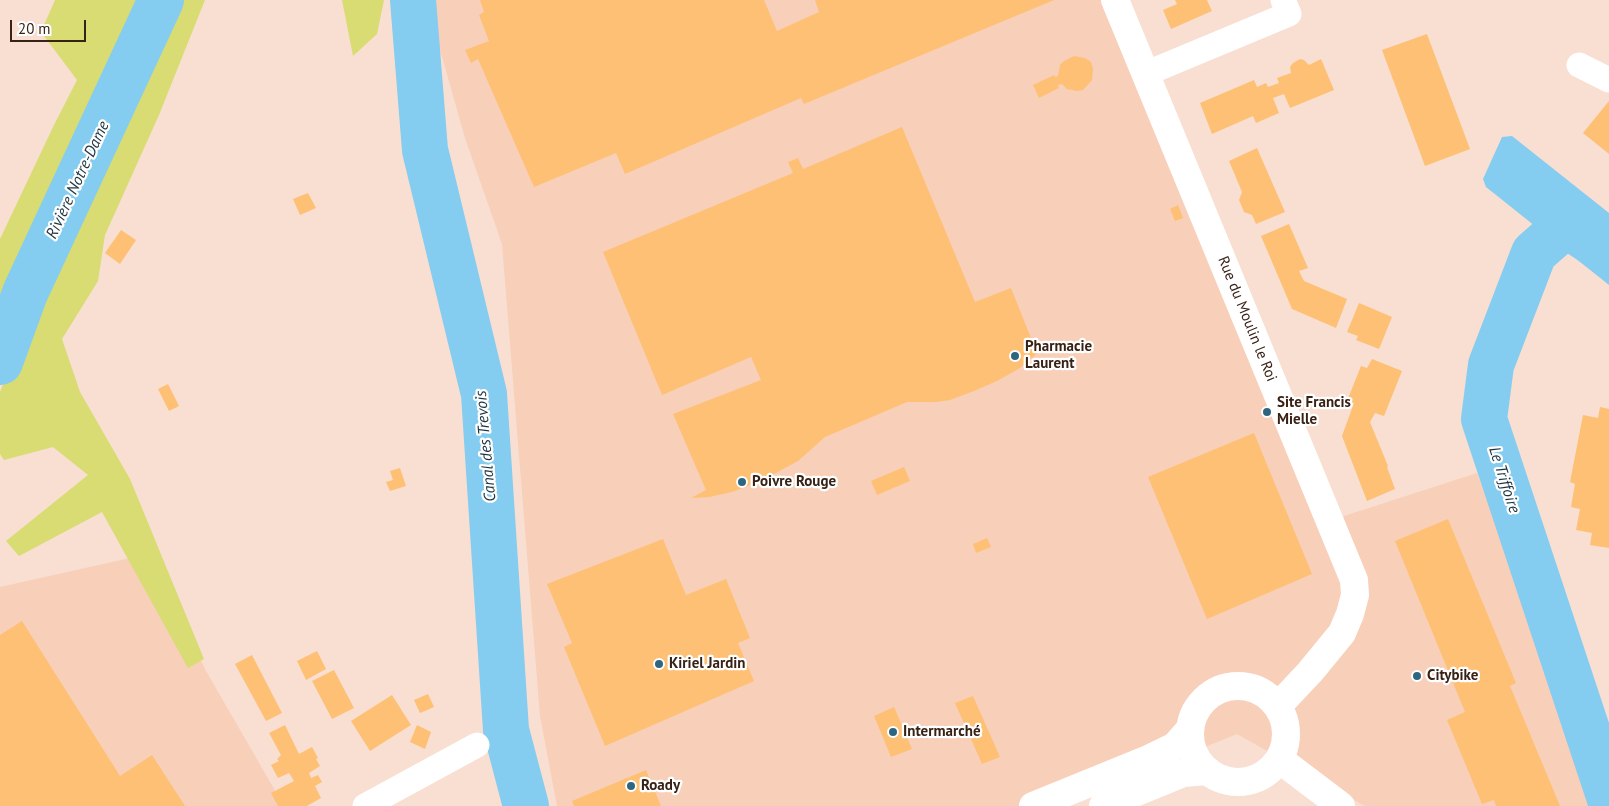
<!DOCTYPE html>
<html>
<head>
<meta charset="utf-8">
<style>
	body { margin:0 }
	#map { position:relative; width:1609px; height:806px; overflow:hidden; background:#f8dfd1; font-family:"PT Sans",sans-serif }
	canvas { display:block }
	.scale { position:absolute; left:10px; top:20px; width:76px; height:22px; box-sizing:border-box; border:2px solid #382215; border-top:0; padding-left:6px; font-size:15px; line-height:18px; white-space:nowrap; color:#382215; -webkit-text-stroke:4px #fff; paint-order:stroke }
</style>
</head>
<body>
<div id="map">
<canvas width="1609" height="806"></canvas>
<div class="scale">20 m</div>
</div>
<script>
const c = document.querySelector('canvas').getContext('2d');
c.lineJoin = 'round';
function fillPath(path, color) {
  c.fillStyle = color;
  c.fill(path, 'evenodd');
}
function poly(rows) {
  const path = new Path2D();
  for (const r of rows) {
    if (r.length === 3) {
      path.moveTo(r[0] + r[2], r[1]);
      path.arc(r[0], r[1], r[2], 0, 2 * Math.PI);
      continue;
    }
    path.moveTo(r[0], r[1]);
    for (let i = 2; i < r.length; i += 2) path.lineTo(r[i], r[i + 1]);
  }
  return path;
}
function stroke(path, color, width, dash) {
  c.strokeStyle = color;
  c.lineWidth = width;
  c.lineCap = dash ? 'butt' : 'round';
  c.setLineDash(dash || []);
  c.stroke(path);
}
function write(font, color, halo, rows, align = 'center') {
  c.font = font + ' "PT Sans",sans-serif';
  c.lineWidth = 4.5;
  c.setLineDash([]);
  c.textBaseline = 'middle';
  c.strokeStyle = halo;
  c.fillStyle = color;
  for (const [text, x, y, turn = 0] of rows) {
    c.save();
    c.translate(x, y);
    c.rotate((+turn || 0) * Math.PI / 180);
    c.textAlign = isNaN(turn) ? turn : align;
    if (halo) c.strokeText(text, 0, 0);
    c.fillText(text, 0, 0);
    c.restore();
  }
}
const built = poly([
	[426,0,1106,0,1341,517,1477,473,1601,806,1365,806,1237,734,1059,806,557,806,540,716,502,244,465,138],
	[148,554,206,671,284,806,0,806,0,587]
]);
const green = poly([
	[55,0,149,0,119,67,23,264,0,306,0,239,54,125,77,80,41,32],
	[174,0,205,0,159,115,105,235,98,281,62,339,80,392,130,479,204,659,188,668,102,512,19,556,6,541,88,475,53,447,4,460,0,454,0,392,37,295,135,92],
	[342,0,384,0,377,34,353,56]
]);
const water = poly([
	[1512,136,1609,213,1609,285,1486,187,1483,179,1502,137]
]);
const river = poly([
	[413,0,425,150,484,394,506,730,526,806],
	[1609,253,1566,225,1534,253,1491,365,1484,419,1609,796],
	[0,362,25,293,161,0]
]);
const building = poly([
	[480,0,764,0,777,31,819,12,815,0,1054,0,804,104,801,98,625,174,616,153,534,187,478,59,471,63,465,50,489,41,479,15,484,12],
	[1175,0,1207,0,1212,11,1171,29,1163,10,1177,4],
	[1427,34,1470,149,1425,166,1382,50],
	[1074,56,1085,58,1091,62,1093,69,1092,80,1083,90,1077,91,1067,89,1062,84,1058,85,1059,88,1039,98,1033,85,1054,75,1055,77,1058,76,1060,65,1064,61],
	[1300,59,1304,60,1309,65,1321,59,1334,90,1290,108,1284,94,1273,98,1279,113,1256,123,1253,116,1212,134,1200,103,1254,80,1257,87,1266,83,1268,87,1279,83,1277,78,1291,73,1290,67,1293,63],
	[1609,101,1609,154,1583,133],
	[902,127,975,302,1011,288,1035,348,1049,343,1020,368,997,381,974,391,950,400,936,402,907,402,825,437,798,461,761,481,732,492,709,497,691,498,706,490,673,414,761,380,751,357,662,395,603,252,793,173,788,162,798,158,803,169],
	[1257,148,1285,212,1256,224,1252,215,1244,212,1239,200,1242,192,1229,161],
	[308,193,316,208,300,215,293,199],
	[1178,205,1183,218,1175,221,1170,209],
	[1289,224,1308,268,1299,271,1304,281,1347,299,1336,328,1292,309,1261,236],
	[121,230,136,240,120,264,105,253],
	[1359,303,1392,317,1379,349,1356,340,1358,336,1347,332],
	[1372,359,1402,371,1384,416,1375,413,1370,422,1388,466,1387,467,1395,489,1367,501,1342,436,1354,403,1347,401,1361,366,1367,368],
	[168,384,179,406,169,411,158,389],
	[1600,407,1609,409,1609,548,1590,545,1592,533,1576,530,1580,509,1571,507,1575,484,1570,482,1583,415,1598,418],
	[1254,433,1312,574,1207,619,1148,477],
	[904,467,910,481,877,495,871,481],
	[400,468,406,486,390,491,386,482,393,480,390,471],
	[1448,519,1516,683,1510,686,1560,806,1496,806,1494,800,1482,804,1447,720,1465,712,1395,541],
	[987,538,991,547,976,553,973,544],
	[663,539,686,595,726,579,750,638,738,643,754,681,605,746,564,647,572,643,547,584],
	[22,621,120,776,152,755,185,806,0,806,0,635],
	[317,651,326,669,306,680,297,661],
	[252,655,282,713,266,721,235,664],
	[334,670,354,708,332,719,312,681],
	[428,694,434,707,420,713,414,700],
	[392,695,411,725,370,751,351,721],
	[973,696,1000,757,982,764,955,703],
	[894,707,912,749,891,757,874,716],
	[285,725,299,754,312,747,318,758,316,759,320,766,309,773,311,778,318,775,322,782,315,786,321,798,307,806,278,806,271,793,294,781,289,773,278,778,271,765,279,761,277,759,281,755,269,733],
	[417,725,431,732,425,749,410,742],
	[646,770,661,806,574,806,572,801]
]);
const minor = poly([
	[1579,65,1609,80],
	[1145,74,1289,14,1283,0],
	[365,806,477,745]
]);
const tertiary = poly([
	[1115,0,1354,580,1355,595,1350,614,1342,633,1310,672,1278,706],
	[1238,734,48],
	[1279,759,1341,806],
	[1033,806,1146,760,1175,746,1190,729],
	[1103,806,1183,773,1208,771]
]);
const markers = [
	[1015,356,5,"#2e6680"],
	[1267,412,5,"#2e6680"],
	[742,482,5,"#2e6680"],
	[659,664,5,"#2e6680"],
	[1417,676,5,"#2e6680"],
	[893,732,5,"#2e6680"],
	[631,786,5,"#2e6680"]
];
const streetNames = [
	["Rue du Moulin le Roi",1247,319,68]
];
const poiNames = [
	["Pharmacie",1025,347],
	["Laurent",1025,364],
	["Site Francis",1277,403],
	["Mielle",1277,420],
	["Poivre Rouge",752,482],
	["Kiriel Jardin",669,664],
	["Citybike",1427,676],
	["Intermarché",903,732],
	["Roady",641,786]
];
const waterNames = [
	["Rivière Notre-Dame",78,180,-65],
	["Canal des Trevois",486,446,-95],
	["Le Triffoire",1504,480,72]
];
fillPath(built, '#f8cfb8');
fillPath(green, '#d8dc72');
fillPath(water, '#84ccf0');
stroke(river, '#84ccf0', 46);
fillPath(building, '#fec074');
stroke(minor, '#fff', 25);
stroke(tertiary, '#fff', 28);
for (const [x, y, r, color] of markers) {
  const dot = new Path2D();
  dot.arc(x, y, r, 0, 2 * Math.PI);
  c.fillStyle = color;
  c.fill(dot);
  stroke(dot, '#fff', 2);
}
write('15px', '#382215', '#fff', streetNames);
write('bold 15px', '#382215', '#fff', poiNames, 'left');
write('italic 16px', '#1d343f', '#fff', waterNames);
</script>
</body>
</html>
